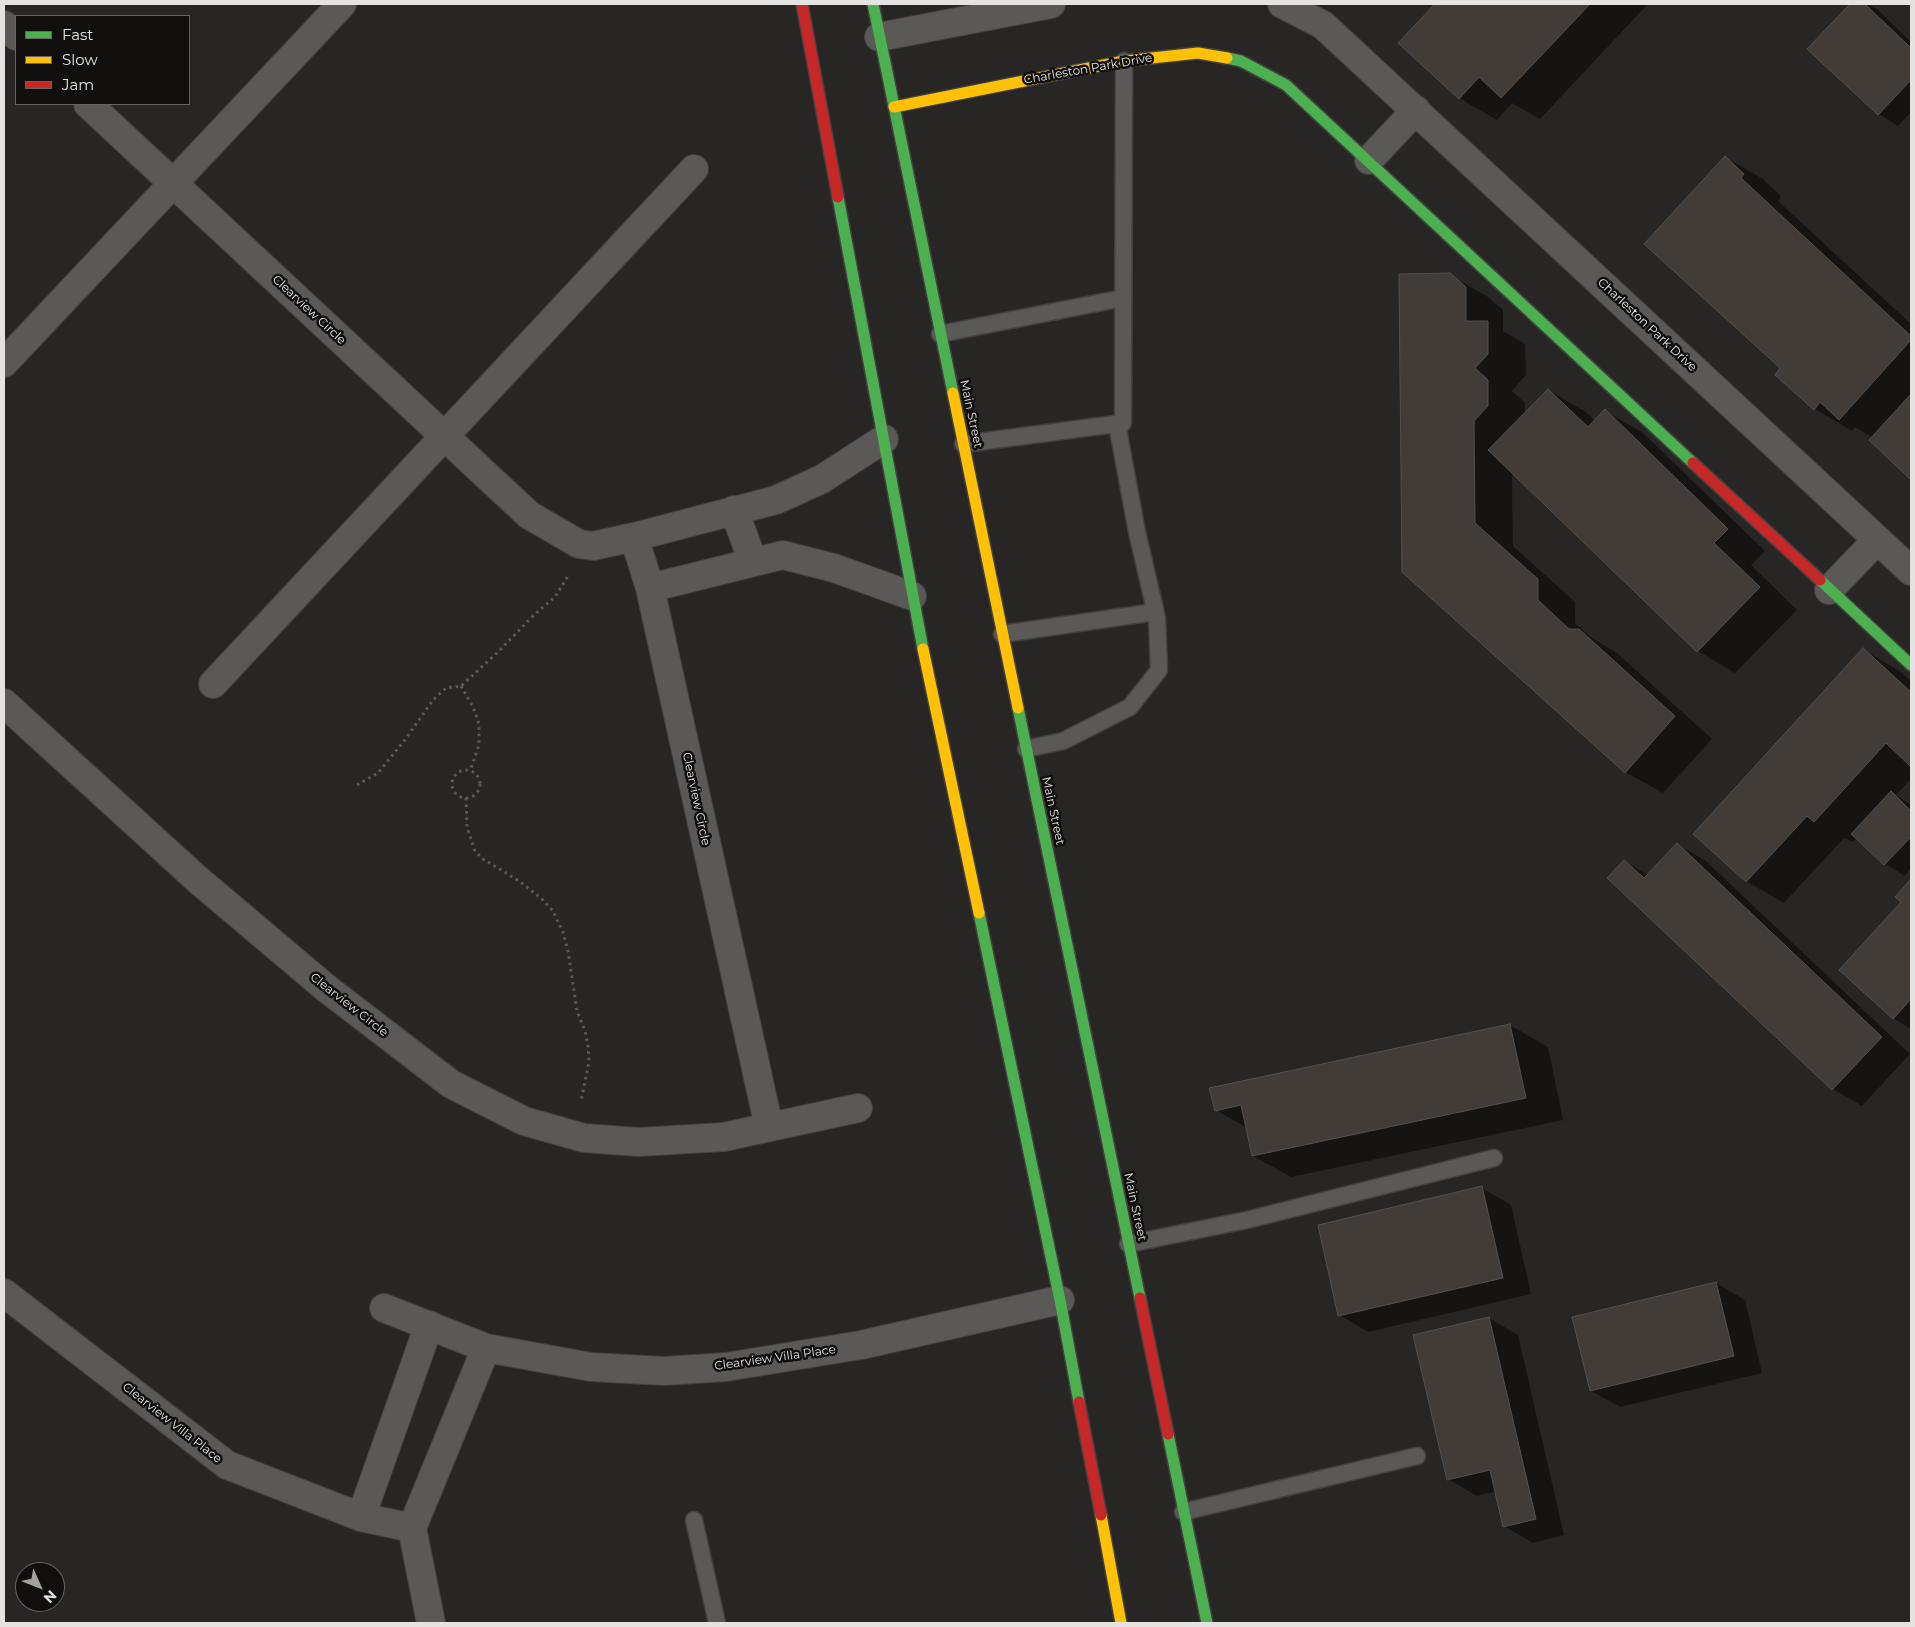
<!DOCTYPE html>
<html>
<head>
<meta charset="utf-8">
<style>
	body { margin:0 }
	#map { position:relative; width:1915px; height:1627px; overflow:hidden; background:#282625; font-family:Montserrat,sans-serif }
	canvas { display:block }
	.frame { position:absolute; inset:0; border:5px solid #e5e3e2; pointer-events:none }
	.legend { position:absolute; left:15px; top:15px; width:175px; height:90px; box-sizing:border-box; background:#100f0e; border:1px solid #656463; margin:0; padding:6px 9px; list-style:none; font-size:15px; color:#e5e3e2 }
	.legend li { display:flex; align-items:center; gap:10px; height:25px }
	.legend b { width:25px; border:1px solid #656463 }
	.north { position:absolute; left:15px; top:1562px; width:50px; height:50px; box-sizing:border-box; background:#100f0e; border:1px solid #656463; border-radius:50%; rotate:134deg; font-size:14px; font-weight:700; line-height:20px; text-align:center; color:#e5e3e2 }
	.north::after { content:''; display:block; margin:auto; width:18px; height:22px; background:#a3a1a0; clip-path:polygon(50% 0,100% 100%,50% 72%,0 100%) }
</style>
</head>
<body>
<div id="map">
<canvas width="1915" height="1627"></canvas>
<div class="frame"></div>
<ul class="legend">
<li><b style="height:6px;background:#4caf50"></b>Fast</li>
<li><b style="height:6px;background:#ffc107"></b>Slow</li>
<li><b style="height:6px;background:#c62828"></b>Jam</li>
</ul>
<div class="north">N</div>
</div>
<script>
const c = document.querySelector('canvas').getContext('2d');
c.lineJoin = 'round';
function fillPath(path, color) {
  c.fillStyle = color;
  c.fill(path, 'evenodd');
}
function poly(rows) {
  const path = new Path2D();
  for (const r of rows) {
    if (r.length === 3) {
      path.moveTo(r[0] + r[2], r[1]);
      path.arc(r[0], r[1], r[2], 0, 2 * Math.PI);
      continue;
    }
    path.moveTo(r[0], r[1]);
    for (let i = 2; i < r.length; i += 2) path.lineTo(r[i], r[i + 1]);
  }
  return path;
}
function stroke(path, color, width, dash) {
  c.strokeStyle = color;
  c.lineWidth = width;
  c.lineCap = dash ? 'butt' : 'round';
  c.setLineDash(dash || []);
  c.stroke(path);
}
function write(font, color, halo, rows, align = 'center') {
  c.font = font + ' Montserrat,sans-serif';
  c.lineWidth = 5;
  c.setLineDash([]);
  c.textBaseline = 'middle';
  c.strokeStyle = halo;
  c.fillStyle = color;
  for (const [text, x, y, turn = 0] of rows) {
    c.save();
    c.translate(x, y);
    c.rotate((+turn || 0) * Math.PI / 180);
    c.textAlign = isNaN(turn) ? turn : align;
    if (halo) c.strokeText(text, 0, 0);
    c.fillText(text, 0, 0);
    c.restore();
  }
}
const shadow = poly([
	[1436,4,1646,4,1647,5,1540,119,1512,103,1497,120,1459,98,1400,42],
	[1852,4,1867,4,1877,9,1911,42,1911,112,1898,126,1879,114,1809,49],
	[1725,157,1763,179,1781,196,1778,201,1911,324,1911,478,1870,440,1873,438,1855,427,1852,431,1815,409,1782,368],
	[1450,275,1488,297,1503,310,1503,331,1525,344,1526,375,1512,391,1525,403,1525,414,1548,390,1586,412,1595,421,1605,411,1642,432,1765,551,1751,565,1797,610,1735,673,1698,651,1512,471,1513,546,1575,602,1575,623,1592,638,1617,653,1712,739,1663,793,1625,772,1403,572],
	[1864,650,1901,672,1911,681,1911,779,1896,795,1911,805,1911,868,1905,876,1885,864,1857,838,1853,842,1844,838,1784,903,1746,881],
	[1677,844,1706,861,1910,1054,1862,1106,1833,1089,1624,861,1648,875],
	[1911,881,1911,1029,1893,1018,1903,902,1897,897],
	[1510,1025,1548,1047,1563,1120,1291,1177,1253,1156,1247,1128,1216,1110],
	[1482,1188,1511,1205,1531,1294,1368,1332,1340,1315],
	[1716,1283,1745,1300,1762,1373,1620,1407,1591,1391],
	[1489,1318,1518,1335,1564,1535,1533,1543,1504,1526,1496,1491,1477,1496,1448,1479]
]);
const building = poly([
	[1435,4,1590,4,1501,98,1479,77,1459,99,1398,43,1435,4],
	[1850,4,1865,4,1911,48,1911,80,1878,115,1807,49,1850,4],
	[1725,156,1744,174,1741,178,1911,336,1911,340,1839,420,1820,402,1814,410,1775,375,1780,368,1644,244,1725,156],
	[1450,273,1466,287,1466,321,1488,321,1488,354,1475,368,1488,380,1488,406,1474,421,1475,523,1538,579,1538,600,1569,629,1579,629,1675,716,1625,773,1402,572,1399,274,1450,273],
	[1548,389,1588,427,1605,409,1728,529,1714,543,1760,587,1697,652,1488,450,1548,389],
	[1911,394,1911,480,1869,440,1911,394],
	[1863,648,1911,692,1911,767,1886,743,1814,822,1807,816,1746,882,1693,834,1863,648],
	[1891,791,1911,811,1911,837,1884,865,1851,834,1891,791],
	[1677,843,1882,1037,1832,1090,1607,878,1624,860,1644,878,1677,843],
	[1911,879,1911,999,1893,1019,1839,970,1901,902,1895,897,1911,879],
	[1510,1024,1526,1098,1252,1156,1241,1105,1215,1111,1209,1088,1510,1024],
	[1482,1186,1503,1278,1338,1316,1318,1225,1482,1186],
	[1716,1282,1734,1356,1590,1391,1572,1317,1716,1282],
	[1489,1317,1536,1519,1503,1527,1490,1470,1447,1480,1413,1335,1489,1317]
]);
const path = poly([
	[461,686,473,707,479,724,479,745,470,771],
	[466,784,14],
	[357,785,378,773,404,741,433,700,446,688,461,686,498,652,535,614,555,597,568,576],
	[466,798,467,827,475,851,483,859,519,881,542,899,553,911,563,932,568,951,577,1011,585,1031,588,1045,589,1062,581,1101]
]);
const lane = poly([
	[940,334,1123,298],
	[963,444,1123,423,1124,61],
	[1002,634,1155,612],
	[1026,749,1063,741,1130,707,1159,670,1157,618,1137,532,1117,424],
	[1128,1244,1247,1220,1494,1158],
	[1183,1512,1417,1456],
	[694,1520,717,1623]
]);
const street = poly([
	[1282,4,1323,25,1911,571],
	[4,25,16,36],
	[879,37,1051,4],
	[88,104,529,515,579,544,593,546,634,537,776,500,822,479,884,439],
	[1369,160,1416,110],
	[4,363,342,4],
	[734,510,753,562],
	[634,537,650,588,769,1127],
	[650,588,783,555,834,568,912,596],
	[1829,590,1877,540],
	[213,684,694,169],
	[4,703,197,879,326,988,451,1084,524,1121,584,1138,638,1142,724,1137,858,1108],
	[4,1293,227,1465,361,1517,412,1528],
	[384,1308,486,1348,591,1367,664,1371,726,1367,861,1345,1060,1300],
	[361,1517,429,1325],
	[431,1623,412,1528,486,1348]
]);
const fast = poly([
	[873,4,953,393],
	[1227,58,1241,61,1286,85,1693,463],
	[838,197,923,649],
	[1820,580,1911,665],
	[1018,708,1140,1298],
	[979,913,1060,1300,1079,1402],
	[1168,1434,1207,1623]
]);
const slow = poly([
	[894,107,1124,61,1198,53,1227,58],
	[953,393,1018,708],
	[923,649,979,913],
	[1101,1515,1121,1623]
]);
const jam = poly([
	[802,4,838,197],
	[1693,463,1820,580],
	[1140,1298,1168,1434],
	[1079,1402,1101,1515]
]);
const streetNames = [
	["Charleston Park Drive",1088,69,-10],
	["Clearview Circle",309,310,43],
	["Charleston Park Drive",1647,325,43],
	["Main Street",971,414,78],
	["Clearview Circle",696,799,78],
	["Main Street",1053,811,78],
	["Clearview Circle",349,1005,38],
	["Main Street",1135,1207,78],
	["Clearview Villa Place",775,1358,-8],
	["Clearview Villa Place",172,1423,38]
];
fillPath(shadow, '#0007');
fillPath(building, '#423c38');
stroke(building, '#525050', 1);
stroke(lane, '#434140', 19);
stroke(street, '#434140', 30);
stroke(fast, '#434140', 14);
stroke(slow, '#434140', 14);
stroke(jam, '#434140', 14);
stroke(path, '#5b5a5a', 3, [2.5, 4]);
stroke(lane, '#5a5958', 16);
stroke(street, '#5a5958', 28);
stroke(fast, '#4caf50', 11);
stroke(slow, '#ffc107', 11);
stroke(jam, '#c62828', 11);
write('12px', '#e5e3e2', '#100f0e', streetNames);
</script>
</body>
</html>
